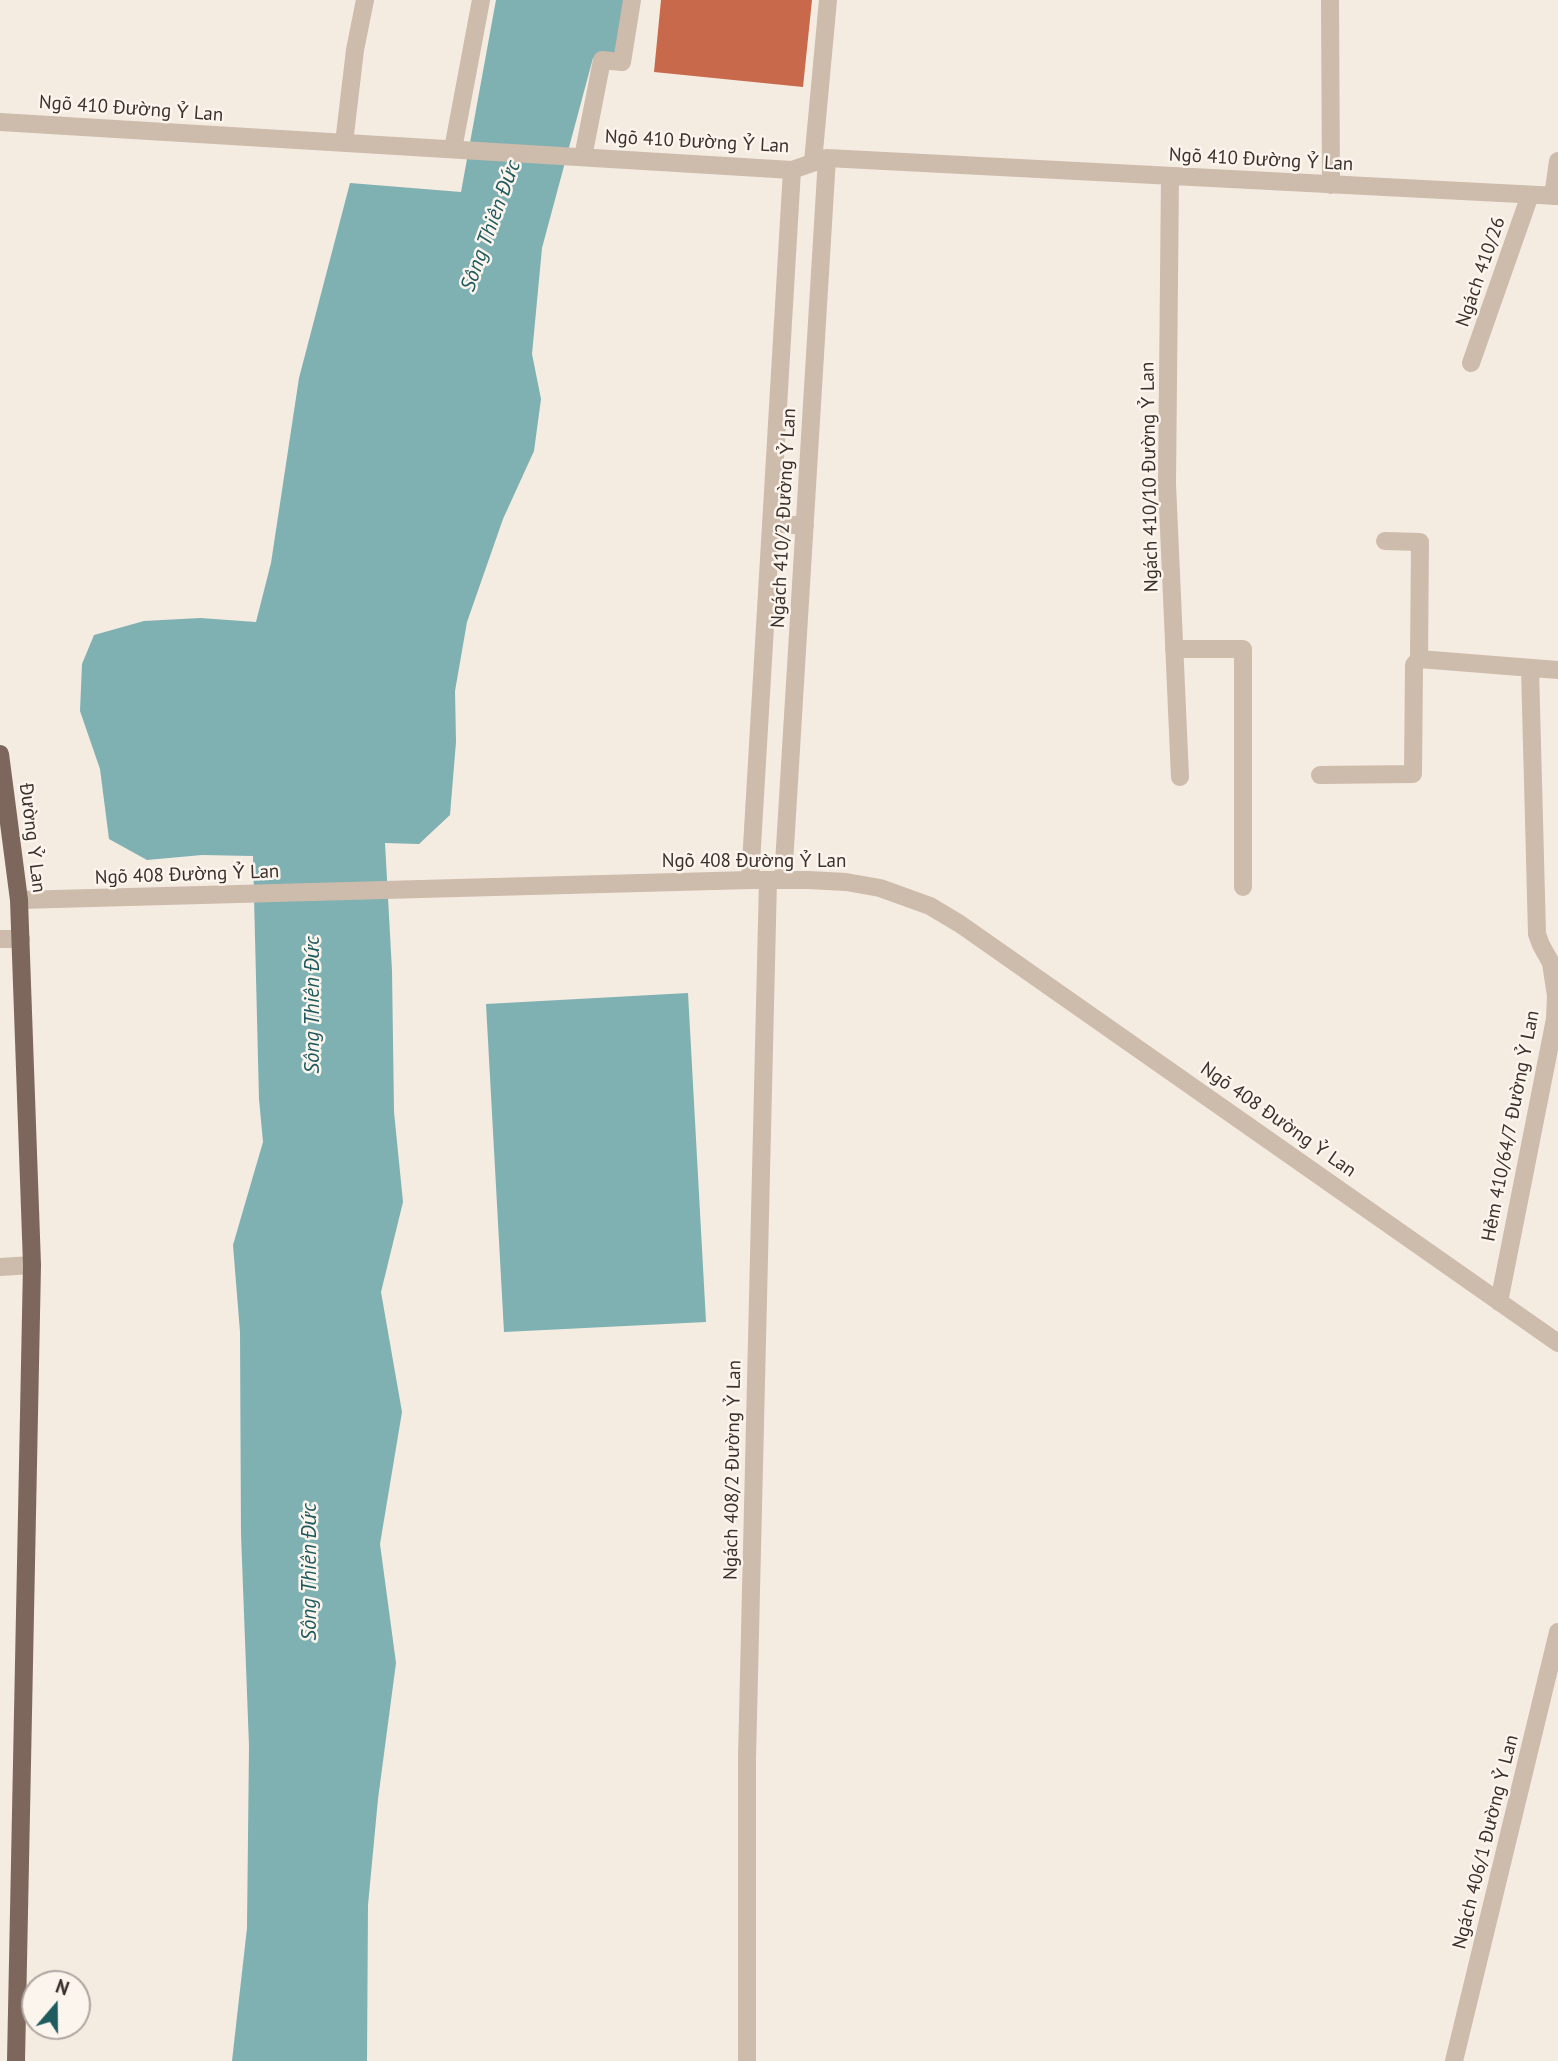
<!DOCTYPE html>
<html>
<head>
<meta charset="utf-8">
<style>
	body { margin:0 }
	#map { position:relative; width:1558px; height:2061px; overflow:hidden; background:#f4ebe1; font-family:"PT Sans",sans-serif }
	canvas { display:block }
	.north { position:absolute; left:21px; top:1970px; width:70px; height:70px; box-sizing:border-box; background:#fbf5ee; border:2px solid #aea6a0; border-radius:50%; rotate:20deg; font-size:19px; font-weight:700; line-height:28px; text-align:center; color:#3b302b }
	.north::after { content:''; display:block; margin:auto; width:24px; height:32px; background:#1f5a5e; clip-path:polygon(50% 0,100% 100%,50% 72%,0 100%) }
</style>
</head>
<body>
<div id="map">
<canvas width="1558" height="2061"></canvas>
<div class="north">N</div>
</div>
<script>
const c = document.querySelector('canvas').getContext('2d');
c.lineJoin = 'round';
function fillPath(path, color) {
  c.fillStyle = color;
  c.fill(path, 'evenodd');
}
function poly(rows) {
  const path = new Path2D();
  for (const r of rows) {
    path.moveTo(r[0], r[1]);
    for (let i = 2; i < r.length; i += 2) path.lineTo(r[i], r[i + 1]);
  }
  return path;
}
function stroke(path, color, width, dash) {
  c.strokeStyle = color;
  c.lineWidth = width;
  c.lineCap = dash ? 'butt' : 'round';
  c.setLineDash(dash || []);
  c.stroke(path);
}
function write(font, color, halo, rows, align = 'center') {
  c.font = font + ' "PT Sans",sans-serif';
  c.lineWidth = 5;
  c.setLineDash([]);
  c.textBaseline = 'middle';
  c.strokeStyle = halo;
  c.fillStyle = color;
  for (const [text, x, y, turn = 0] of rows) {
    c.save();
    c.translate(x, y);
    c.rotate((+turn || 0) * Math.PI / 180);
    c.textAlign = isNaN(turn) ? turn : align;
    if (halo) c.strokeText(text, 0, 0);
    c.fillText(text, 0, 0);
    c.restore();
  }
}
const water = poly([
	[496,0,625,0,614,60,593,58,542,248,532,354,541,399,534,451,503,519,467,622,455,691,456,742,450,815,419,844,385,843,392,971,394,1112,403,1202,381,1292,402,1412,380,1544,396,1663,378,1799,368,1905,367,2061,232,2061,247,1928,249,1746,241,1534,240,1332,233,1245,263,1142,259,1099,253,856,202,855,147,860,109,839,100,769,80,711,82,664,94,635,144,621,200,618,256,622,271,563,299,378,350,183,461,192],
	[688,993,706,1322,504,1332,486,1004]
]);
const building = poly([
	[661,0,812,0,803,87,654,72]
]);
const minor = poly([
	[1330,0,1331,185],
	[0,122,792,170,827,158,1558,196],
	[344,143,355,50,365,0],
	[453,149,481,0],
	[583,157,602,60,622,62,632,0],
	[813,162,828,0],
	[1170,176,1167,484,1180,777],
	[1553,196,1558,161],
	[1471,363,1530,195],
	[771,523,805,526],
	[1174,649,1243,649,1243,887],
	[1419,659,1558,670],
	[1320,775,1413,774,1414,665,1419,659,1420,542,1385,541],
	[750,880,792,170],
	[783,880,827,158],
	[19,900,750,880,808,880,846,882,880,888,930,906,960,924,1558,1343],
	[0,939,21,939],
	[0,1267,32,1265],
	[1499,1302,1555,1019,1556,996,1551,963,1541,945,1537,934,1530,668],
	[747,2061,747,1758,768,880],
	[1454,2061,1558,1632]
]);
const major = poly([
	[0,754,19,900,32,1265,16,2061]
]);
const streetNames = [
	["Ngõ 410 Đường Ỷ Lan",131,109,4],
	["Ngõ 410 Đường Ỷ Lan",697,142,3],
	["Ngõ 410 Đường Ỷ Lan",1261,160,3],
	["Ngách 410/26",1481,272,-71],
	["Ngách 410/10 Đường Ỷ Lan",1150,477,-91],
	["Ngách 410/2 Đường Ỷ Lan",784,518,-87],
	["Đường Ỷ Lan",32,838,83],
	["Ngõ 408 Đường Ỷ Lan",754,862],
	["Ngõ 408 Đường Ỷ Lan",187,875,-2],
	["Ngõ 408 Đường Ỷ Lan",1278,1120,35],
	["Hẻm 410/64/7 Đường Ỷ Lan",1511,1126,-79],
	["Ngách 408/2 Đường Ỷ Lan",733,1470,-89],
	["Ngách 406/1 Đường Ỷ Lan",1486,1842,-76]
];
const waterNames = [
	["Sông Thiên Đức",491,226,-70],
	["Sông Thiên Đức",313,1005,-90],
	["Sông Thiên Đức",310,1572,-90]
];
fillPath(water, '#7fb0b2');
fillPath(building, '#c8694b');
stroke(minor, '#cdbbac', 18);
stroke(major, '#7d675c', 18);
write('19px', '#3b302b', '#fbf5ee', streetNames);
write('italic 21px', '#1f5a5e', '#fbf5ee', waterNames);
</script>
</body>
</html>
